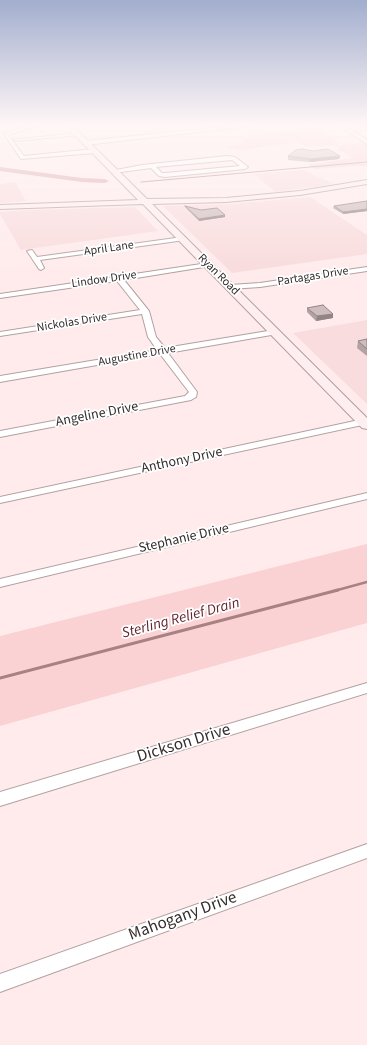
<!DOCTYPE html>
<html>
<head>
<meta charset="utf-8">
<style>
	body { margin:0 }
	canvas { display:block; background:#ffebec }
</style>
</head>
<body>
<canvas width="367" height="1045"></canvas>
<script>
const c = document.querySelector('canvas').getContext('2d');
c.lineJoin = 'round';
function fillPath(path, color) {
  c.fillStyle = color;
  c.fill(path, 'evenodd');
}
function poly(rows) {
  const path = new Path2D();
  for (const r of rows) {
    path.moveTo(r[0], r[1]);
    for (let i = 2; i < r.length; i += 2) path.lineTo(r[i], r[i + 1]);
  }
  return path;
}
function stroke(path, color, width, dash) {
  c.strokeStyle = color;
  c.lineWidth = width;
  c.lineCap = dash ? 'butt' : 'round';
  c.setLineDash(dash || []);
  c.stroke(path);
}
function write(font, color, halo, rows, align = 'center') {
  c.font = font + ' "Source Sans 3",sans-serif';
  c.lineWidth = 3.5;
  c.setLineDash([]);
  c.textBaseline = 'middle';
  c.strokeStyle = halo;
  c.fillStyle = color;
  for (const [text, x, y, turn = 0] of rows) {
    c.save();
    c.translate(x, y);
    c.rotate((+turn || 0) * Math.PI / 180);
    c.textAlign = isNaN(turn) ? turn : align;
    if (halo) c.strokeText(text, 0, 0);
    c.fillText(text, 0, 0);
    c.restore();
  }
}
const built = poly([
	[303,170,334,184,275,192,254,174],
	[15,182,26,201,0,203,0,184],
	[310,197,367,235,367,254,232,273,163,206,232,204],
	[135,207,158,231,21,250,0,214,0,212,31,210],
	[367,320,367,404,293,333]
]);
const green = poly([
	[311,127,315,128,334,139,339,143,337,145,340,147,343,147,340,145,367,143,367,166,351,166,316,169,308,165,352,158,342,151,337,151,340,149,334,145,308,147,297,142,241,150,225,147,242,143,249,135,298,130],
	[367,544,367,623,0,726,0,636]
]);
const streamFar2 = poly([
	[141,182,367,162]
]);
const streamFar1 = poly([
	[334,591,367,582]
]);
const stream = poly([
	[0,678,338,590]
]);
const river = poly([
	[0,167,82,178,105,179,109,181,105,183,82,182,0,171,0,167]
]);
const street = poly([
	[31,125,40,125,8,135,24,156,94,149,97,151,94,153,21,159,4,134,31,125],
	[240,125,260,125,85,145,82,143,85,141,240,125],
	[337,125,343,125,367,140,367,144,337,125],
	[77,133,79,135,15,141,13,140,77,133],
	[227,156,235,157,248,167,245,169,165,177,159,176,151,168,114,173,111,171,142,165,227,156],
	[232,160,240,166,165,173,162,173,156,167,232,160],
	[183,237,185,238,185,240,40,260,44,268,41,270,39,269,27,251,32,250,37,257,183,237],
	[208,263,210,264,210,266,124,280,149,311,156,337,165,348,274,330,278,332,277,334,168,353,197,392,196,397,191,400,0,437,0,431,185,396,189,392,160,354,0,382,0,376,157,350,148,337,142,314,0,336,0,332,140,310,117,281,0,298,0,294,208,263],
	[367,267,367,271,260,287,230,289,226,287,230,285,260,283,367,267],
	[364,419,367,420,367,424,0,503,0,497,364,419],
	[367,493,367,499,0,587,0,579,367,493],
	[367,683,367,693,0,806,0,792,367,683],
	[367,844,367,858,0,992,0,974,367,844]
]);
const secondary = poly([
	[65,125,72,125,147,199,226,198,300,191,367,180,367,184,300,195,226,202,152,204,367,418,367,429,362,428,143,204,0,209,0,205,138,200,65,125]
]);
const wall = poly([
	[313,151,340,156,339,159,310,162,288,160,288,156],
	[367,201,367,211,343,214,333,208,334,206],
	[185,206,225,217,199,221,185,207],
	[307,308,333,314,333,318,316,321,307,312],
	[367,339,367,356,357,348,358,341]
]);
const shadedWall = poly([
	[340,156,339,159,310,162,310,159],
	[367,209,367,211,343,214,343,212],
	[225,215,225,217,199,221,199,219],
	[333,314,333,318,316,321,317,316]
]);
const building = poly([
	[302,149,313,151,328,149,340,156,310,159,288,156,296,150,302,149],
	[367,201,367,209,343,212,334,206,367,201],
	[185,206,201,210,217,208,225,215,199,219,185,206],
	[323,305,333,314,317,316,307,308,323,305],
	[367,339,367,349,358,341,367,339]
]);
const farStreetnames = [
	["April Lane",109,249,-8],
	["Ryan Road",218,275,45],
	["Partagas Drive",313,277,-9],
	["Lindow Drive",104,280,-8],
	["Nickolas Drive",72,323,-9],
	["Augustine Drive",137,356,-10]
];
const streetNames = [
	["Angeline Drive",97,415,-11],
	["Anthony Drive",182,461,-12],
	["Stephanie Drive",184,539,-13]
];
const waterNames = [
	["Sterling Relief Drain",181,619,-15]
];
const nearStreetnames = [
	["Dickson Drive",184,744,-17],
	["Mahogany Drive",183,917,-20]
];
fillPath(built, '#f9dcdd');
fillPath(green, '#fad2d4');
stroke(streamFar2, '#a88183', 1);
stroke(streamFar1, '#a88183', 2.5);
stroke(stream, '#a88183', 3);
fillPath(river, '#daa5a8');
stroke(street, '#b3a1a2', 2);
stroke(secondary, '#b3a1a2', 2);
fillPath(street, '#fff');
fillPath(secondary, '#ffeeef');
fillPath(wall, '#b2a2a3');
fillPath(shadedWall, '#918484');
fillPath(building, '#cfbcbd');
stroke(building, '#918484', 1);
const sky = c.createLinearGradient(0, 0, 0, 272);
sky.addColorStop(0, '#a2aece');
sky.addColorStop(0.46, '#fff6f6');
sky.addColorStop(1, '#fff6f600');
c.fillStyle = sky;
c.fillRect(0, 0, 367, 272);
write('12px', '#352e2e', '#fff', farStreetnames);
write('14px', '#352e2e', '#fff', streetNames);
write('italic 15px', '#65242e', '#fff', waterNames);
write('17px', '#352e2e', '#fff', nearStreetnames);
</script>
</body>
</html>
